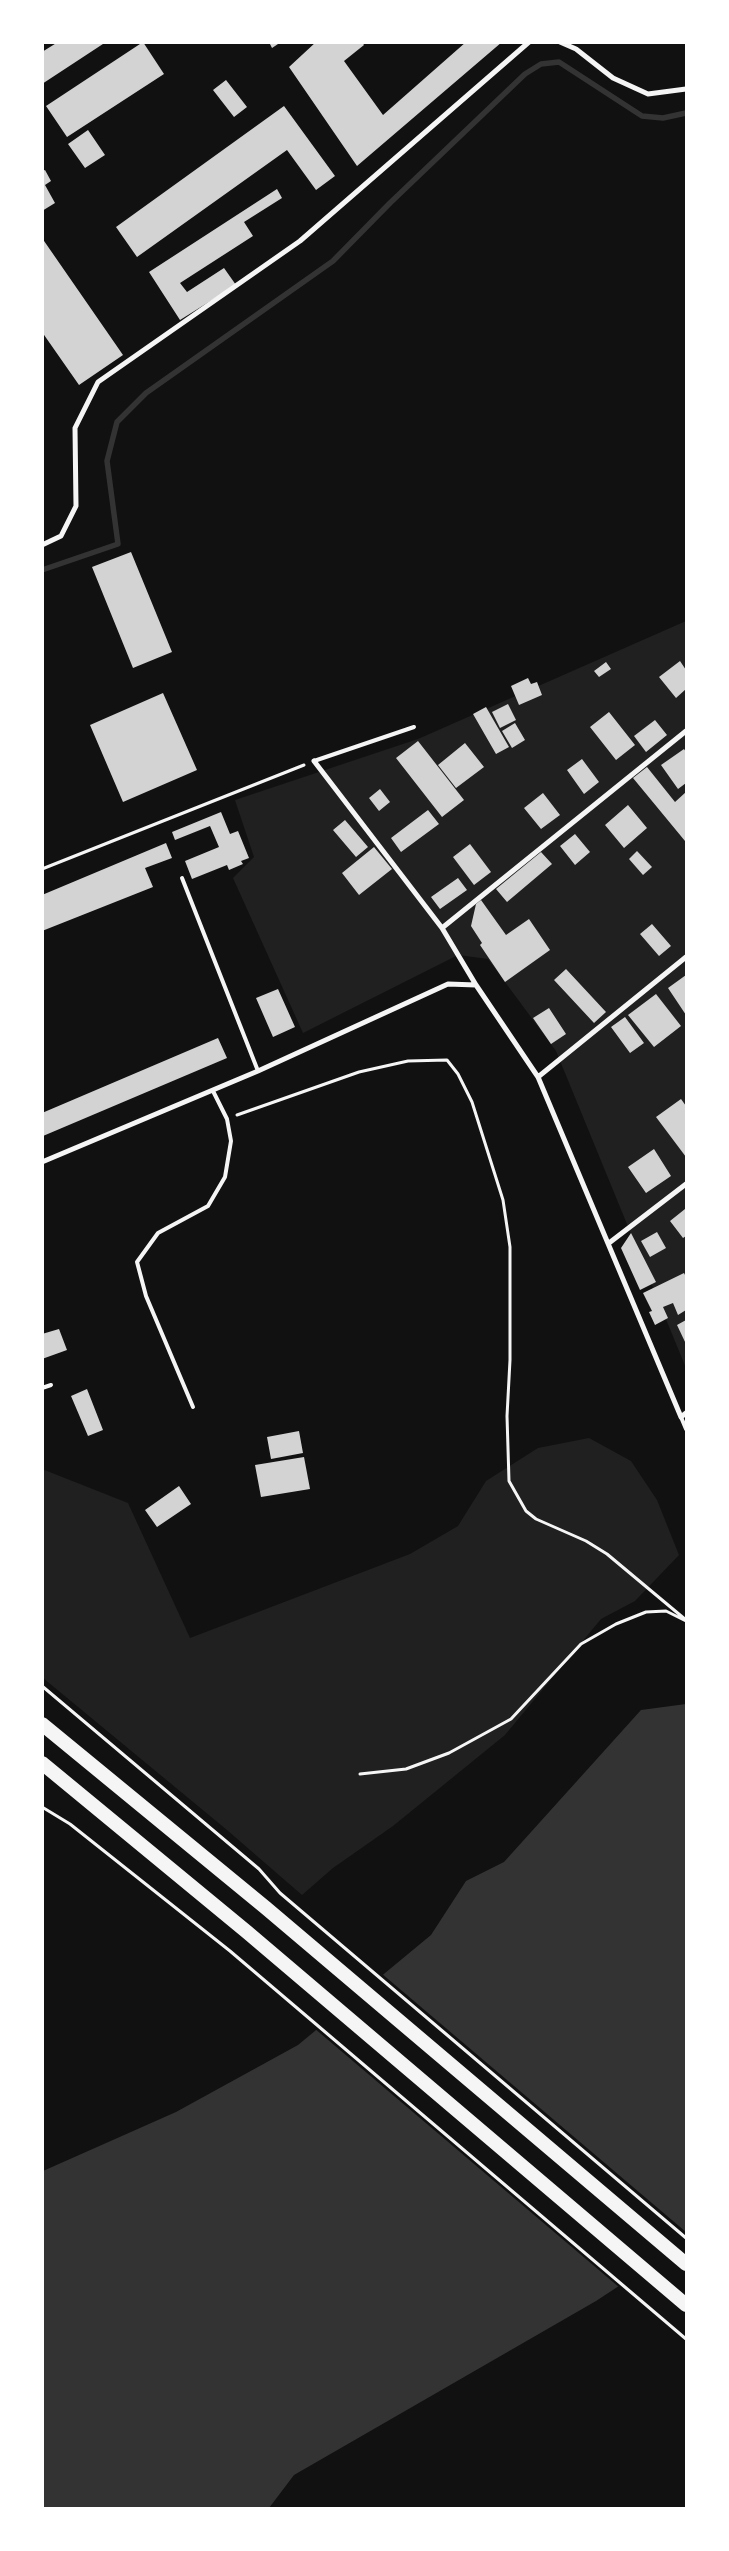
<!DOCTYPE html>
<html>
<head>
<meta charset="utf-8">
<style>
	body { margin:0 }
	#map { position:relative; width:729px; height:2551px; overflow:hidden; background:#111; font-family:"Public Sans",sans-serif }
	canvas { display:block }
	.frame { position:absolute; inset:0; border:44px solid #fff; pointer-events:none }
</style>
</head>
<body>
<div id="map">
<canvas width="729" height="2551"></canvas>
<div class="frame"></div>
</div>
<script>
const c = document.querySelector('canvas').getContext('2d');
c.lineJoin = 'round';
function fillPath(path, color) {
  c.fillStyle = color;
  c.fill(path, 'evenodd');
}
function poly(rows) {
  const path = new Path2D();
  for (const r of rows) {
    path.moveTo(r[0], r[1]);
    for (let i = 2; i < r.length; i += 2) path.lineTo(r[i], r[i + 1]);
  }
  return path;
}
function stroke(path, color, width, dash) {
  c.strokeStyle = color;
  c.lineWidth = width;
  c.lineCap = dash ? 'butt' : 'round';
  c.setLineDash(dash || []);
  c.stroke(path);
}
const green = poly([
	[686,621,686,1368,556,1051,488,959,458,955,303,1033,233,878,254,857,235,800,418,739],
	[589,1438,631,1461,657,1500,679,1555,635,1601,601,1619,505,1735,393,1826,333,1868,302,1895,227,1830,43,1678,42,1469,128,1503,190,1638,410,1554,458,1526,486,1481,538,1448]
]);
const water = poly([
	[686,1704,686,2242,596,2301,294,2475,269,2508,43,2508,43,2171,176,2112,298,2045,431,1935,466,1881,504,1862,641,1710]
]);
const pier = poly([
	[381,1973,686,2232,686,2245,620,2288,314,2028]
]);
const stream = poly([
	[42,570,118,544,107,461,117,422,146,393,333,261,390,203,525,74,541,64,559,62,642,116,663,118,686,113]
]);
const building = poly([
	[58,42,106,42,42,84,42,52],
	[143,42,164,74,67,137,46,106],
	[269,42,281,42,272,48],
	[316,42,362,42,364,45,344,61,383,115,466,42,502,42,357,166,289,67],
	[226,80,247,107,234,117,213,90],
	[284,106,335,176,316,190,287,150,137,257,116,227],
	[88,130,105,155,85,168,68,144],
	[45,170,51,181,45,185,55,203,42,211,42,171],
	[277,189,282,198,244,222,253,236,180,283,187,292,224,268,236,285,180,320,149,272],
	[42,238,123,355,79,385,42,332],
	[131,552,172,652,133,668,92,567],
	[680,661,686,670,686,689,676,698,659,677],
	[606,662,611,669,599,677,594,671],
	[528,678,531,684,537,682,542,695,519,705,511,686],
	[163,693,197,770,123,802,90,725],
	[508,704,516,720,500,728,492,712],
	[486,707,509,747,496,754,473,714],
	[609,712,635,745,616,760,590,727],
	[655,720,667,735,646,752,634,736],
	[515,723,525,740,512,748,502,731],
	[418,741,464,800,442,817,396,758],
	[465,743,484,767,456,788,438,765],
	[684,749,686,752,686,783,678,789,661,765],
	[582,759,599,782,584,794,567,770],
	[647,767,675,802,686,792,685,841,633,778],
	[380,789,390,802,379,811,369,798],
	[543,793,560,815,541,829,524,808],
	[628,805,647,828,624,848,605,825],
	[428,810,439,824,401,852,391,838],
	[221,812,230,834,238,831,249,858,241,861,243,864,229,870,227,865,192,879,185,861,219,847,210,826,175,840,172,832],
	[345,820,368,847,356,857,333,830],
	[575,834,590,852,575,865,560,846],
	[166,843,172,858,145,868,153,887,42,931,42,895],
	[470,844,491,872,474,885,453,857],
	[374,847,392,869,359,895,342,873],
	[637,851,652,867,643,875,629,859],
	[541,852,552,864,507,902,496,889],
	[458,878,467,890,440,909,431,897],
	[481,900,506,935,529,919,550,950,505,982,480,945,482,943,471,926,476,904],
	[652,924,671,946,659,956,640,934],
	[566,969,606,1012,594,1023,554,980],
	[686,975,686,1015,668,988],
	[278,989,295,1027,273,1037,256,998],
	[656,994,681,1026,654,1047,628,1015],
	[549,1008,566,1034,551,1044,533,1018],
	[625,1017,644,1043,630,1053,611,1027],
	[218,1038,227,1058,43,1136,42,1113],
	[681,1099,686,1106,686,1157,656,1117],
	[654,1149,671,1176,646,1193,628,1167],
	[685,1209,686,1236,683,1238,670,1221],
	[657,1232,666,1248,650,1257,641,1241],
	[631,1233,656,1282,640,1290,621,1248],
	[684,1273,686,1277,686,1310,678,1315,673,1303,663,1307,668,1318,655,1325,649,1312,652,1311,643,1293],
	[686,1320,686,1344,677,1325],
	[59,1329,67,1350,42,1359,42,1334],
	[87,1389,103,1430,88,1436,71,1396],
	[299,1431,303,1453,271,1459,267,1437],
	[304,1457,310,1489,261,1497,255,1465],
	[179,1486,191,1504,157,1527,145,1510]
]);
const path = poly([
	[42,869,304,765],
	[237,1115,359,1072,408,1061,447,1060,458,1074,472,1102,503,1200,510,1247,510,1360,507,1416,509,1481,526,1511,536,1519,586,1541,607,1554,686,1620],
	[42,1686,259,1869,280,1893,686,2238],
	[360,1774,406,1769,449,1753,511,1719,581,1644,616,1624,646,1612,666,1611,686,1621],
	[42,1807,70,1824,230,1951,686,2339]
]);
const service = poly([
	[314,761,414,727],
	[182,878,258,1071],
	[42,1388,51,1385],
	[193,1407,146,1296,137,1262,158,1233,208,1206,225,1177,231,1141,227,1119,213,1091],
	[681,1417,686,1429]
]);
const minor = poly([
	[560,42,576,49,613,78,648,94,686,89],
	[42,545,61,536,76,506,75,428,98,382,300,241,529,42],
	[314,761,442,928,476,985,538,1077,681,1417,686,1413],
	[442,928,686,731],
	[538,1077,686,957],
	[42,1162,258,1071,448,984,476,985],
	[609,1243,686,1184]
]);
const trunk = poly([
	[42,1724,266,1908,686,2264],
	[42,1763,247,1932,686,2305]
]);
fillPath(green, '#202020');
fillPath(water, '#333');
fillPath(pier, '#111');
stroke(stream, '#333', 5.5);
fillPath(building, '#d3d3d3');
stroke(path, '#f5f5f5', 3);
stroke(service, '#f5f5f5', 4);
stroke(minor, '#f5f5f5', 5);
stroke(trunk, '#f5f5f5', 14);
</script>
</body>
</html>
